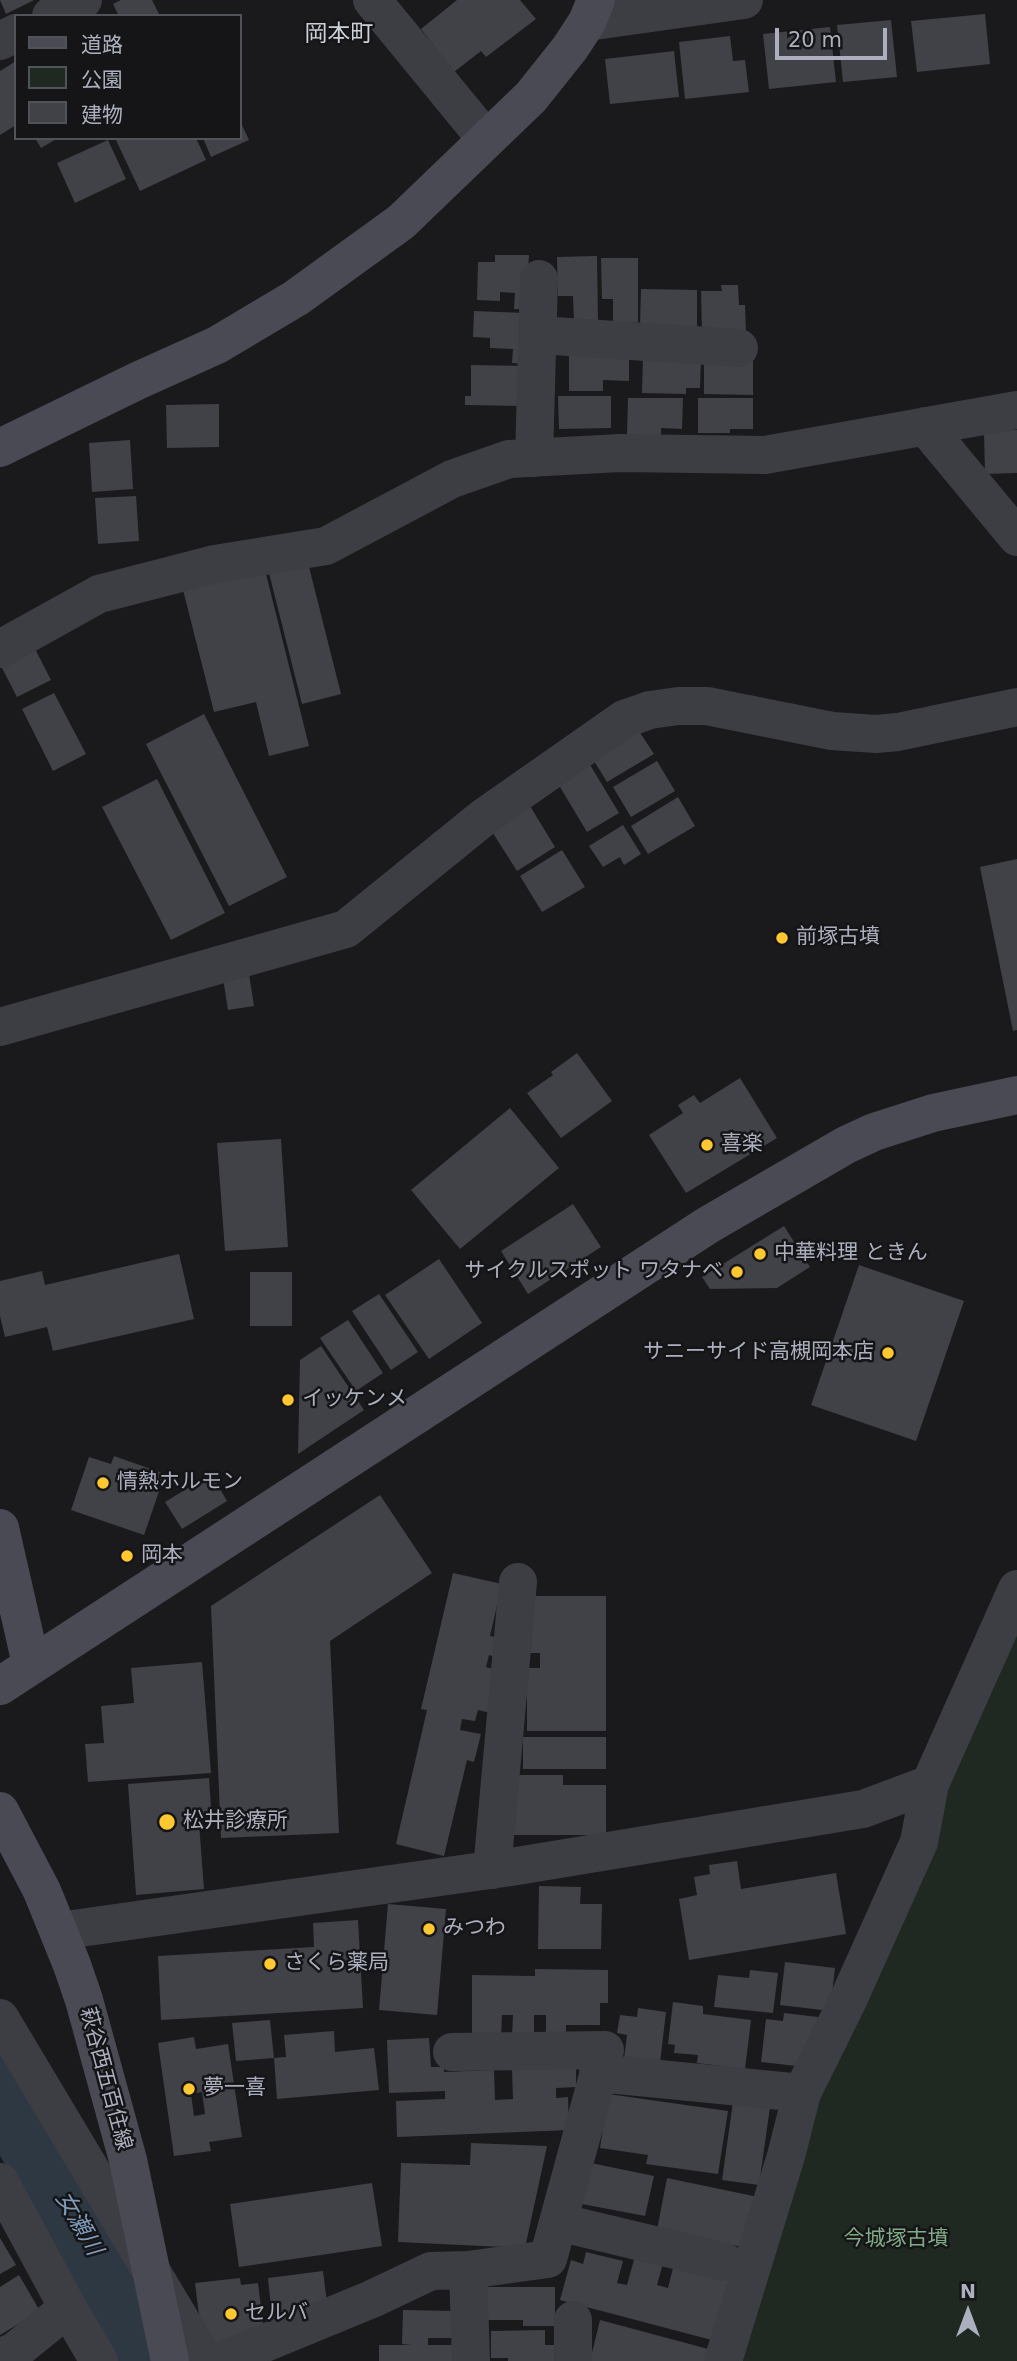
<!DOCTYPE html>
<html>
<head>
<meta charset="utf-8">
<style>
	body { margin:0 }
	#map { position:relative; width:1017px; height:2361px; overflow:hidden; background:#1a1a1d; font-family:"DejaVu Sans","Noto Sans JP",sans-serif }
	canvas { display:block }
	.legend { position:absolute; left:14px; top:14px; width:228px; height:126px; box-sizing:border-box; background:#151518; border:2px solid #51535a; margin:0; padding:9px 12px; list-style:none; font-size:21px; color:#acb0be }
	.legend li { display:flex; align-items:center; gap:14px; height:35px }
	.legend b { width:35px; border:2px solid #51535a }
	.north { position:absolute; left:933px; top:2277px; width:70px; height:70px; -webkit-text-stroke:5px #151518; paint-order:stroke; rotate:0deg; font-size:19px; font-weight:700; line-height:28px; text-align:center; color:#acb0be }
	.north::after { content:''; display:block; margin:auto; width:24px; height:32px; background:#acb0be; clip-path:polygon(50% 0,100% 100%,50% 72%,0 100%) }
	.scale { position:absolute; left:775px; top:28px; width:112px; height:32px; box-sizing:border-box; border:4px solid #acb0be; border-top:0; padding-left:9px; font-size:21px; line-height:24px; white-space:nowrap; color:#acb0be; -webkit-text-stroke:5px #151518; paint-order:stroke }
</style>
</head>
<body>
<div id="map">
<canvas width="1017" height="2361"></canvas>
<ul class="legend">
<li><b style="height:9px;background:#494a53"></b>道路</li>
<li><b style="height:19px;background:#1f2921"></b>公園</li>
<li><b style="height:19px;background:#414248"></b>建物</li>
</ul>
<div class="north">N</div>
<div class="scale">20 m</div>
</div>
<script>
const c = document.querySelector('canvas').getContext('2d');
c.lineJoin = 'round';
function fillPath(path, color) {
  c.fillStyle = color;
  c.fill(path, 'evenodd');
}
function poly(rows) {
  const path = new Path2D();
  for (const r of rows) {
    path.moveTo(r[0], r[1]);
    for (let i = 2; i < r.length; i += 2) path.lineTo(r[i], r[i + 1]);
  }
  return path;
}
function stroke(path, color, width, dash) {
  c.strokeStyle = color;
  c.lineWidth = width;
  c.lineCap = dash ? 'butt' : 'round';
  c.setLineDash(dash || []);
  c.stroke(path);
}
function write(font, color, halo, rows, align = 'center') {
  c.font = font + ' "DejaVu Sans","Noto Sans JP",sans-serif';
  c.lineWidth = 5;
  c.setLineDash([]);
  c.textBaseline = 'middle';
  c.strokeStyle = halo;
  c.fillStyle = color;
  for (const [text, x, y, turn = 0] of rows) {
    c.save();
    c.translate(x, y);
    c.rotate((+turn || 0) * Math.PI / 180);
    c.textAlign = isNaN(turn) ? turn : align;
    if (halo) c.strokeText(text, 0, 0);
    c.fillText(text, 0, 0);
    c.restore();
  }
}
const green = poly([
	[1017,1629,1017,2361,731,2361,813,2110,997,1668]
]);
const river = poly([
	[0,2087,156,2361]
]);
const building = poly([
	[0,0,34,0,6,14],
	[121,0,152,0,160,16,119,16,113,4],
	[457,0,520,0,536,19,486,57,481,51,454,72,421,29],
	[985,14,990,64,917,72,911,21],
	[891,20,897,77,843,82,837,25],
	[830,27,836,82,769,89,763,34],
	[730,36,733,61,745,60,749,92,685,99,679,42],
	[674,51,679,97,610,104,605,59],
	[16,61,16,125,0,135,0,71],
	[240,121,249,140,211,157,203,138,240,138],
	[35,138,58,138,41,148],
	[115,138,196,138,206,160,140,191],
	[108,140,126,179,75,203,57,163],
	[495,255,529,255,528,270,536,310,514,309,515,293,500,292,500,301,477,300,478,262,495,262],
	[597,256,598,321,574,321,573,296,558,296,557,257],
	[601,258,638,258,638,322,613,322,613,299,602,299],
	[721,285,738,285,739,305,745,305,746,333,702,333,701,291,722,291],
	[641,289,697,290,697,328,640,327],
	[474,311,525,313,530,364,512,363,513,349,490,348,490,338,473,337],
	[569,353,629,354,629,381,603,380,603,391,569,391],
	[704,354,753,354,753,395,704,394],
	[643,356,701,358,700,388,686,388,686,394,642,393],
	[471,365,528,366,523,406,465,405,465,396,471,396],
	[558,396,611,396,611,428,559,429],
	[628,398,683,398,682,429,661,428,661,435,627,435],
	[698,398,753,398,753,429,730,429,730,433,698,433],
	[219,404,219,447,167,448,166,405],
	[1017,430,1017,473,985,474,984,431],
	[130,440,133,489,92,492,89,443],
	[136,496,139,541,98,544,95,498],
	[308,563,341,694,302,704,269,573],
	[264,566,309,746,269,756,256,702,214,712,182,586],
	[34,647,51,680,17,697,0,664],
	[54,693,86,754,53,771,22,709],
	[204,714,287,877,229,906,146,744],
	[635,725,654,754,607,782,589,753],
	[657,761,675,791,631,817,613,787],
	[589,763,619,813,587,832,557,782],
	[157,779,225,913,171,940,102,807],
	[678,797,695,826,648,854,631,826],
	[530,806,555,847,517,871,491,830],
	[623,825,641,854,624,865,620,857,603,867,589,846],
	[562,850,585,887,542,912,520,876],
	[1017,859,1017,1030,1013,1031,980,867],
	[249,974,254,1006,228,1010,223,978],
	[577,1053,612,1101,561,1138,527,1093,553,1075,551,1072],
	[740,1078,777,1138,686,1193,649,1135,683,1113,678,1105,694,1095,700,1103],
	[510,1108,559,1168,460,1249,411,1190],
	[281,1139,288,1247,225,1251,217,1143],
	[573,1204,601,1247,528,1294,501,1251],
	[784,1226,810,1267,777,1288,710,1289,702,1277],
	[179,1254,194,1319,53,1351,47,1327,5,1337,0,1316,0,1281,42,1271,45,1285],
	[439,1259,482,1323,429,1359,385,1295],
	[859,1265,964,1301,916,1441,811,1405],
	[250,1272,292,1272,292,1326,250,1326],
	[379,1294,418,1352,391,1370,352,1311],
	[348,1320,383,1373,356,1391,320,1338],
	[321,1346,364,1410,298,1454,300,1360],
	[114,1456,165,1474,144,1535,71,1510,89,1457,111,1464],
	[211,1474,227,1501,182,1529,165,1502],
	[380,1495,432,1573,330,1641,339,1833,221,1838,211,1606],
	[453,1573,502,1584,490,1636,500,1638,496,1657,489,1655,486,1667,501,1671,491,1713,478,1710,475,1721,462,1719,460,1730,481,1734,474,1762,467,1760,444,1856,396,1844,427,1710,421,1709],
	[527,1596,606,1596,606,1731,527,1731,527,1668,540,1668,540,1653,527,1653],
	[202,1662,211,1773,88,1782,85,1744,104,1743,101,1706,134,1703,131,1668],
	[523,1737,606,1737,606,1769,523,1769],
	[512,1775,563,1775,563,1785,606,1785,606,1835,512,1835],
	[209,1778,212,1822,199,1823,204,1889,136,1895,128,1784],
	[737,1861,741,1889,836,1873,846,1934,689,1960,679,1899,697,1895,694,1877,710,1874,709,1865],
	[539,1886,581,1887,580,1904,602,1904,601,1949,538,1949],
	[388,1904,446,1909,437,2015,379,2010],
	[358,1920,363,2008,161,2020,158,1956,314,1947,313,1923],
	[785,1962,835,1968,830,2011,780,2005],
	[535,1969,608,1970,608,2003,600,2003,600,2025,566,2025,566,2034,546,2034,546,2015,534,2015,534,2037,512,2037,513,2015,502,2015,501,2040,472,2040,472,1975,535,1976],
	[750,1970,778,1973,773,2013,714,2007,718,1975,749,1978],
	[673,2002,703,2006,703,2014,751,2020,745,2069,697,2063,698,2055,674,2053,675,2045,668,2044],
	[638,2008,666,2012,660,2063,624,2059,627,2035,617,2033,620,2015,637,2017],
	[784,2013,818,2017,815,2043,805,2067,761,2062,766,2019,783,2021],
	[270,2020,274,2058,286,2057,284,2035,334,2031,335,2052,374,2048,379,2090,277,2099,274,2058,236,2061,232,2023],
	[194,2037,196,2049,228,2044,242,2137,209,2142,211,2151,174,2156,158,2043],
	[202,2092,205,2114,194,2116,191,2094],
	[429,2038,431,2067,444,2067,444,2072,494,2070,495,2100,513,2099,512,2069,576,2067,576,2087,556,2088,556,2098,568,2097,569,2130,397,2137,396,2101,445,2099,445,2091,389,2093,387,2040],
	[608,2094,728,2111,718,2174,646,2164,648,2155,600,2148],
	[733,2102,770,2107,759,2185,722,2180],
	[471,2143,547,2146,525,2248,398,2242,401,2163,470,2165],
	[591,2163,654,2176,645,2216,582,2204],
	[667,2178,763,2198,752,2249,657,2230],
	[372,2183,382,2246,239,2267,230,2204],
	[0,2238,16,2265,0,2274],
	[586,2252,623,2261,617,2283,627,2285,635,2256,663,2263,657,2285,668,2288,674,2264,739,2281,723,2343,560,2300,571,2260,583,2264],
	[323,2271,328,2311,272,2318,268,2278],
	[19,2275,40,2311,0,2335,0,2287],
	[240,2278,241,2285,258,2283,265,2340,214,2346,201,2331,195,2283],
	[487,2287,555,2287,555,2326,523,2326,523,2320,487,2320],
	[403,2310,454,2311,454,2338,428,2338,428,2345,457,2345,457,2361,379,2361,379,2345,411,2345,402,2344],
	[600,2320,712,2350,709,2361,590,2361],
	[545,2330,545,2345,555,2345,555,2361,508,2361,508,2358,491,2358,491,2331]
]);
const street = poly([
	[372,0,486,139],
	[51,16,83,0],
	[587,22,744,0],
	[0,41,16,33],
	[538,335,739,348],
	[925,426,1017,537],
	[534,458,539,279],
	[0,649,99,594,215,564,326,546,452,479,509,459,620,453,765,455,1017,410],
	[0,1027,346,929,484,817,624,719,650,710,678,706,707,706,832,731,876,734,898,732,1017,707],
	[492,1870,518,1582],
	[59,1931,511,1867,863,1809,930,1784],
	[0,2018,205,2361],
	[598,2073,802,2093],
	[0,2182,68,2308,99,2361],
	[558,2222,725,2262],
	[468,2270,471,2361],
	[573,2320,573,2361],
	[0,2358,15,2351,68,2308],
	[221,2361,372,2299,431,2271,468,2270,548,2259,605,2050,452,2052],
	[723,2361,786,2156,802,2093,848,2000,919,1842,930,1784,1017,1589]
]);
const secondary = poly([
	[0,448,137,381,217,345,296,298,401,222,531,97,570,48,587,22,596,0],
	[0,1528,31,1664],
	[0,1686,708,1225,846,1145,874,1132,933,1113,1017,1095],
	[0,1811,42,1891,72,1965,84,2000,128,2160,170,2361]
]);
const markers = [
	[782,938,7,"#ffc730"],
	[707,1145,7,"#ffc730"],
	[760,1254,7,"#ffc730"],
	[737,1272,7,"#ffc730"],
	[888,1353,7,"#ffc730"],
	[288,1400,7,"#ffc730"],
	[103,1483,7,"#ffc730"],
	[127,1556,7,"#ffc730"],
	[167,1822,9,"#ffc730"],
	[429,1929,7,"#ffc730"],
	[270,1964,7,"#ffc730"],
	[189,2089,7,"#ffc730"],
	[231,2314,7,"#ffc730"]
];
const poiNames = [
	["前塚古墳",796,938],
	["喜楽",721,1145],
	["中華料理 ときん",774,1254],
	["サイクルスポット ワタナベ",723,1272,"right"],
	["サニーサイド高槻岡本店",874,1353,"right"],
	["イッケンメ",302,1400],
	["情熱ホルモン",117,1483],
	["岡本",141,1556],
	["松井診療所",183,1822],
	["みつわ",443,1929],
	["さくら薬局",284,1964],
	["夢一喜",203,2089],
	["セルバ",245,2314]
];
const streetNames = [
	["萩谷西五百住線",105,2079,75]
];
const parkNames = [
	["今城塚古墳",896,2240]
];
const neighbourhoodNames = [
	["岡本町",339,35]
];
const waterNames = [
	["女瀬川",78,2224,60]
];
fillPath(green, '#1f2921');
stroke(river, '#2e3843', 68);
fillPath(building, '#414248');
stroke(street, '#3d3d44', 38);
stroke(secondary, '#494a53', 38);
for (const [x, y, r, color] of markers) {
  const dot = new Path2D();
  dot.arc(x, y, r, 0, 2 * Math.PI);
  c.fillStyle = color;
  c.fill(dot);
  stroke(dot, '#151518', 2.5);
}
write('21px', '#acb0be', '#151518', poiNames, 'left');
write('21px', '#acb0be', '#151518', streetNames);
write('21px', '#81aa86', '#151518', parkNames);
write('23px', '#cdd0d9', '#151518', neighbourhoodNames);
write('italic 23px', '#809cbb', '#151518', waterNames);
</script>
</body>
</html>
